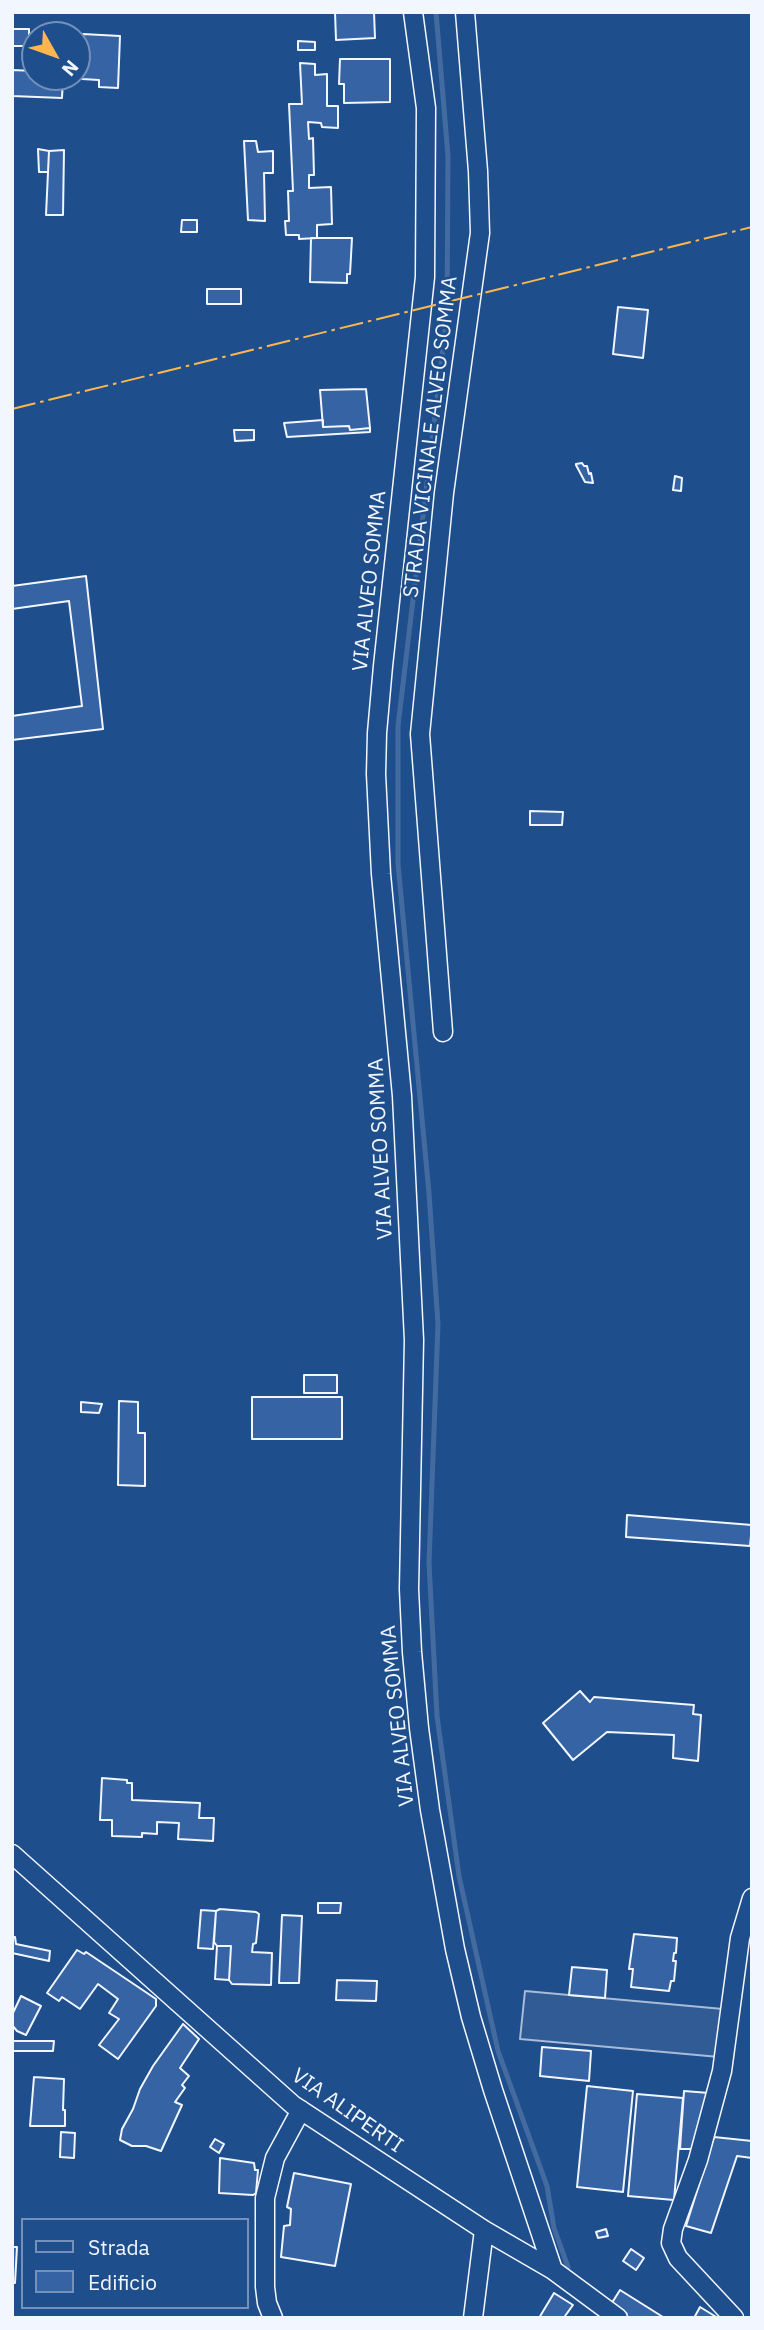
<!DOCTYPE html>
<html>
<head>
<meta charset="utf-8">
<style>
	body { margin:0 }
	#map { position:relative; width:764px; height:2330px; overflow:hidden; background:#1f4e8c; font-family:"IBM Plex Sans",sans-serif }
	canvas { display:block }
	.frame { position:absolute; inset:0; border:14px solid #f2f6ff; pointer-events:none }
	.legend { position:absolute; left:21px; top:2218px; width:228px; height:91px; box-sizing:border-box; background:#1f4e8c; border:2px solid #7391ba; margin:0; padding:9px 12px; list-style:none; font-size:21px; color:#f2f6ff }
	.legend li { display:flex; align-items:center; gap:14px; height:35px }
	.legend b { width:35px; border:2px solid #7391ba }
	.north { position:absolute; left:21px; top:21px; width:70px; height:70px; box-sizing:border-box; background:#1f4e8c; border:2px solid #7391ba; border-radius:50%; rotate:130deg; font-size:19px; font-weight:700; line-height:28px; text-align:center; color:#f2f6ff }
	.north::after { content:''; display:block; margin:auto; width:24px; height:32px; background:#ffb74d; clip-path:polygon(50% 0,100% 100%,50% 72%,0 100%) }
</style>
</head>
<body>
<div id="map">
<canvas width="764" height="2330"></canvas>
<div class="frame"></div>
<ul class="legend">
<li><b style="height:9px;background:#1f4e8c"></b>Strada</li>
<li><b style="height:19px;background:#3563a3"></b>Edificio</li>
</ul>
<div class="north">N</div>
</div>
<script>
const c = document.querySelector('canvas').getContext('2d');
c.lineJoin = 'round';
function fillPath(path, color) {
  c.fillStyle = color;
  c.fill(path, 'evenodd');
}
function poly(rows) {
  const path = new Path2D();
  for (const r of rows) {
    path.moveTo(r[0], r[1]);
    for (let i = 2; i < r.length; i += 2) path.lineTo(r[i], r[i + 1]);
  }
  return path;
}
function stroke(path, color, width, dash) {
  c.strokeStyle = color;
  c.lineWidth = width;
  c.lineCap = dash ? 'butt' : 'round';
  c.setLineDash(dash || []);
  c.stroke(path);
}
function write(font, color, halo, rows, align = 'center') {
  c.font = font + ' "IBM Plex Sans",sans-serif';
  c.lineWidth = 5;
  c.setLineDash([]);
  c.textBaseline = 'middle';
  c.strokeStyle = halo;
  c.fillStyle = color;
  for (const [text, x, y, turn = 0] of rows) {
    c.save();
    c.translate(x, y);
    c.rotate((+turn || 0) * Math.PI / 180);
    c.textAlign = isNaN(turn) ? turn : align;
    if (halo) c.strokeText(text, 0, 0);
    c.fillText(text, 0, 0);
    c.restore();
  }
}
const built = poly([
	[525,1991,723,2009,719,2057,520,2039,525,1991]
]);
const stream = poly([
	[436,12,448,156,447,314,398,726,398,864,429,1193,438,1324,429,1563,437,1716,459,1876,498,2051,547,2186,554,2228,568,2267]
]);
const building = poly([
	[335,12,374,12,375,38,336,40,335,12],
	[13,29,29,29,29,46,12,46,13,29],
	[83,34,120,36,118,88,99,87,99,80,82,79,83,34],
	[298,41,315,42,315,50,298,50,298,41],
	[340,59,390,59,390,102,344,103,344,84,339,84,340,59],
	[300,63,315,64,315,75,327,74,327,106,338,106,338,128,322,127,321,123,308,122,309,139,313,138,314,175,309,175,309,188,331,187,332,224,317,225,317,238,299,239,299,235,286,235,285,221,289,221,288,191,293,191,289,104,302,104,300,63],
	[12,70,35,71,35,77,63,77,62,98,12,96,12,70],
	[244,141,256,141,258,152,273,151,273,173,264,173,265,221,248,220,244,141],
	[38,149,49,151,48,172,39,172,38,149],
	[64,150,63,215,46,215,49,151,64,150],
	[182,220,197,220,197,232,181,232,182,220],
	[311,238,352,238,350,274,347,274,347,283,310,282,311,238],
	[207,289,241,289,241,304,207,304,207,289],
	[618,307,648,310,643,358,613,354,618,307],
	[366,389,370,428,350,430,349,426,323,427,320,390,366,389],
	[323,420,323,427,349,426,350,430,370,428,370,432,287,437,284,423,323,420],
	[234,430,254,430,254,440,235,441,234,430],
	[582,463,584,466,587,466,589,474,591,473,593,483,585,482,576,465,576,464,582,463],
	[675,476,682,478,681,491,673,490,675,476],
	[86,576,103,729,12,740,12,716,82,706,69,601,12,609,12,586,86,576],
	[530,811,563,812,562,825,530,825,530,811],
	[304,1375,337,1375,337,1393,304,1393,304,1375],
	[252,1397,342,1397,342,1439,252,1439,252,1397],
	[119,1401,138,1402,138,1433,145,1433,145,1486,118,1485,119,1401],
	[81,1402,102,1404,99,1413,81,1412,81,1402],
	[627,1515,752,1525,750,1546,626,1537,627,1515],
	[580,1691,590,1702,594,1697,694,1705,693,1714,701,1715,698,1761,673,1758,674,1735,607,1732,573,1760,543,1723,580,1691],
	[102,1778,127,1780,127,1783,132,1783,132,1800,200,1803,199,1818,214,1818,213,1841,178,1839,179,1823,157,1822,157,1834,142,1833,142,1837,112,1836,112,1820,100,1820,102,1778],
	[318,1903,341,1903,340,1913,318,1913,318,1903],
	[220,1909,256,1912,259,1914,256,1943,253,1944,252,1952,272,1953,271,1985,232,1984,229,1980,231,1946,217,1946,214,1942,216,1911,220,1909],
	[201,1910,216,1911,213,1949,198,1948,201,1910],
	[282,1915,302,1916,299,1983,279,1983,282,1915],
	[634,1934,677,1938,676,1953,674,1953,673,1961,676,1961,674,1981,671,1981,669,1991,631,1987,633,1969,629,1969,634,1934],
	[12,1937,15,1937,16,1944,50,1951,49,1961,12,1953,12,1937],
	[217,1946,231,1946,229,1980,215,1979,217,1946],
	[77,1950,84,1954,86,1952,156,1999,156,2006,118,2059,99,2045,119,2019,109,2013,118,1999,98,1984,80,2009,62,1997,59,2001,47,1993,77,1950],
	[572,1967,607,1970,605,1998,569,1995,572,1967],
	[337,1980,377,1981,376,2001,336,2000,337,1980],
	[21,1996,41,2006,26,2035,17,2031,12,2025,12,2015,21,1996],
	[183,2024,199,2039,180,2068,189,2076,182,2085,185,2088,175,2102,182,2105,161,2151,146,2146,132,2146,120,2140,122,2129,133,2109,140,2089,153,2066,183,2024],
	[12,2041,54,2041,53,2051,12,2051,12,2041],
	[542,2047,591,2051,589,2081,540,2076,542,2047],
	[34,2077,64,2079,63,2110,65,2110,65,2126,30,2126,34,2077],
	[587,2086,633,2091,623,2192,577,2187,587,2086],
	[684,2091,709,2093,695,2149,680,2149,684,2091],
	[637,2094,683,2098,674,2200,628,2196,637,2094],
	[61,2132,75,2133,74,2158,60,2157,61,2132],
	[714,2137,752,2141,752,2158,737,2156,711,2233,686,2226,714,2137],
	[215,2139,224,2144,219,2153,210,2147,215,2139],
	[220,2158,254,2163,255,2170,258,2170,256,2193,253,2195,219,2193,220,2158],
	[294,2173,351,2184,335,2266,281,2257,284,2226,290,2225,291,2209,287,2207,294,2173],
	[606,2229,608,2236,598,2238,596,2232,606,2229],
	[12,2247,17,2247,15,2283,12,2283,12,2247],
	[631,2249,644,2258,636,2270,623,2261,631,2249],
	[620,2290,663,2317,629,2318,610,2306,620,2290],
	[554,2293,573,2305,565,2316,568,2318,539,2318,554,2293],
	[700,2307,718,2318,694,2318,700,2307]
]);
const street = poly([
	[413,12,426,108,425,277,383,666,377,733,376,774,381,874,402,1096,414,1340,409,1589,412,1652,419,1728,430,1810,455,1949,471,2017,493,2090,553,2270],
	[443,1032,420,734,444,493,480,233,478,171,465,12],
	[12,1854,293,2105,484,2230,553,2270,618,2318],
	[273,2318,267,2303,265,2287,265,2198,275,2158,301,2110],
	[473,2318,484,2230],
	[734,2318,678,2258,671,2243,673,2229,698,2160,722,2071,740,1938,752,1898]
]);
const power = poly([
	[12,409,752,227]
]);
const streetNames = [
	["STRADA VICINALE ALVEO SOMMA",431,437,-83],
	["VIA ALVEO SOMMA",370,581,-84],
	["VIA ALVEO SOMMA",381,1149,-93],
	["VIA ALVEO SOMMA",398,1716,-96],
	["VIA ALIPERTI",347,2111,35]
];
fillPath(built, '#305b95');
stroke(built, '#a8bbd7', 2);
stroke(stream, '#446ba0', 5);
fillPath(building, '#3563a3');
stroke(building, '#f2f6ff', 2);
stroke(street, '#f2f6ff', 21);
stroke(street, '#1f4e8c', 18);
stroke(power, '#ffb74d', 2, [24, 5, 3.5, 5]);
write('21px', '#f2f6ff', '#1f4e8c', streetNames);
</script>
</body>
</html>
